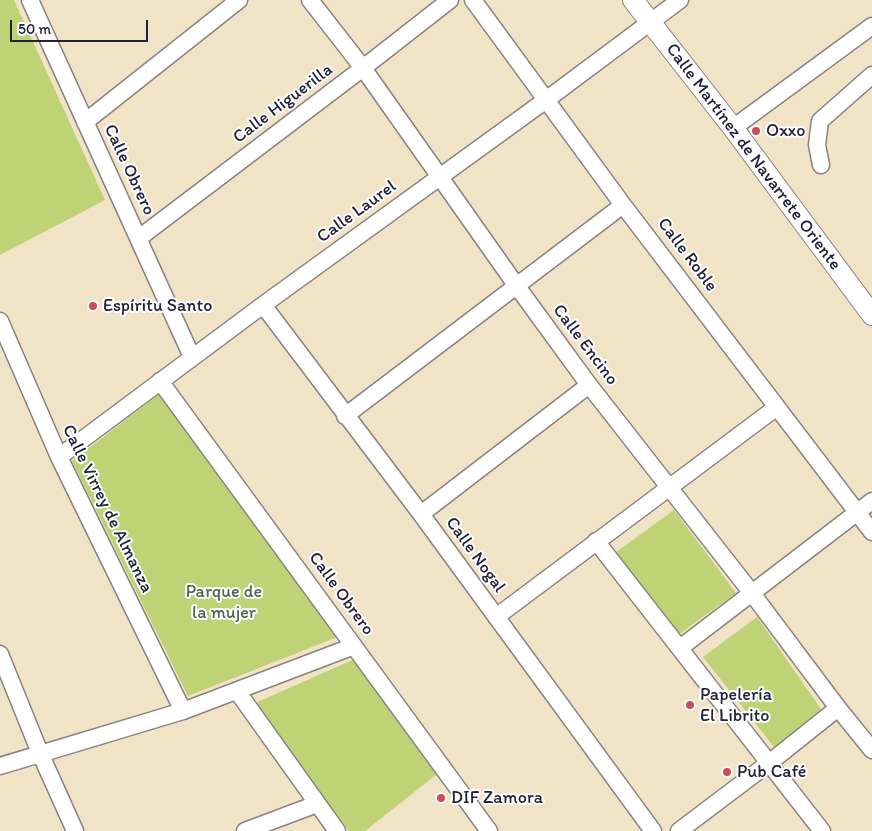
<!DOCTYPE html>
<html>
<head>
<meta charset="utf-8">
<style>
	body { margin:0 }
	#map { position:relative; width:872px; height:831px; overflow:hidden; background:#f0e3c6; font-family:Itim,sans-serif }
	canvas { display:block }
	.scale { position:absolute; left:10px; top:20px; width:138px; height:22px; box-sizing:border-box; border:2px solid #22223b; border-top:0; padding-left:6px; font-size:15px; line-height:18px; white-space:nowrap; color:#22223b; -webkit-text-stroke:4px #fff; paint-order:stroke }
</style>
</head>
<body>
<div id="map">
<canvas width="872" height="831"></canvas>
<div class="scale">50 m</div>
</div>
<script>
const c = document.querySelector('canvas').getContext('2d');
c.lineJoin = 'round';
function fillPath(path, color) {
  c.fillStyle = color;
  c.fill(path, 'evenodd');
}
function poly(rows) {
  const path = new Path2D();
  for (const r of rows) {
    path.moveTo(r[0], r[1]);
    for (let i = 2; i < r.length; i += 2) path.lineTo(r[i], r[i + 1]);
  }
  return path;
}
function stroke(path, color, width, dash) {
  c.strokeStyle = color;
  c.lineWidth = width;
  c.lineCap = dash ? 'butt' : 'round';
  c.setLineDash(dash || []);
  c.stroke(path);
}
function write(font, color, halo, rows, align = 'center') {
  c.font = font + ' Itim,sans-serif';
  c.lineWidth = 4;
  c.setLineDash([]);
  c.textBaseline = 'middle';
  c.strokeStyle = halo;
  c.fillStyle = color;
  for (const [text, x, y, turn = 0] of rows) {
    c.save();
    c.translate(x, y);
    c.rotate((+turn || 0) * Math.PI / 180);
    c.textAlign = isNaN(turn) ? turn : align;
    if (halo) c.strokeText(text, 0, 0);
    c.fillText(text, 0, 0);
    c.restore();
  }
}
const green = poly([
	[0,0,14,0,105,200,0,255],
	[159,394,340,636,188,696,72,461],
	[674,510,736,593,678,635,615,553],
	[757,617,821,709,774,747,703,657],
	[357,658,437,774,365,831,349,831,253,704]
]);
const minor = poly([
	[30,0,192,357],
	[310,0,363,68,516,285,589,385,751,592,838,708,872,750],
	[473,0,623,205,872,532],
	[85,122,239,0],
	[733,128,872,26],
	[821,165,817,145,820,121,872,75],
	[139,238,363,68,450,0],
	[263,305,421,514,653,831],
	[0,321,59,457,183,711],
	[160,381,489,831],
	[345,416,623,205],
	[59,457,263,305,546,100,680,0],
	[421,514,589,385],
	[596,541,822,831],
	[496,617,777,407],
	[680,648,872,501],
	[0,654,40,753,75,831],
	[237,691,337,831],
	[0,766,183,711,354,646],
	[245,831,317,804],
	[679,831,769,763,838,708]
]);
const tertiary = poly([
	[633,0,733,128,872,315]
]);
const markers = [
	[756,131,5,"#d1495b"],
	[93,306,5,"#d1495b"],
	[690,705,5,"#d1495b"],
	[727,772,5,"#d1495b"],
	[441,798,5,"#d1495b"]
];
const streetNames = [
	["Calle Higuerilla",283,104,-37],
	["Calle Martínez de Navarrete Oriente",753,157,53],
	["Calle Obrero",129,170,65],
	["Calle Laurel",357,212,-36],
	["Calle Roble",687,255,53],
	["Calle Encino",585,345,53],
	["Calle Virrey de Almanza",107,509,64],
	["Calle Nogal",475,555,54],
	["Calle Obrero",341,594,54]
];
const poiNames = [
	["Oxxo",766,131],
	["Espíritu Santo",103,306],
	["Papelería",700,695],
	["El Librito",700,716],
	["Pub Café",737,772],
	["DIF Zamora",451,798]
];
const parkNames = [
	["Parque de",224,592],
	["la mujer",224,613]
];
fillPath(green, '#bfd275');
stroke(minor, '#898280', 19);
stroke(tertiary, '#898280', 22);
stroke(minor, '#fff', 16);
stroke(tertiary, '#fff', 20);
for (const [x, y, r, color] of markers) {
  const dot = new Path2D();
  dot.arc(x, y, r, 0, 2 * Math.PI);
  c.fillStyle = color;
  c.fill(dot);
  stroke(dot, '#fff', 2);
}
write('18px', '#22223b', '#fff', streetNames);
write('18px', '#22223b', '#fff', poiNames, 'left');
write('18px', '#59604f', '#fff', parkNames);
</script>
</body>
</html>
